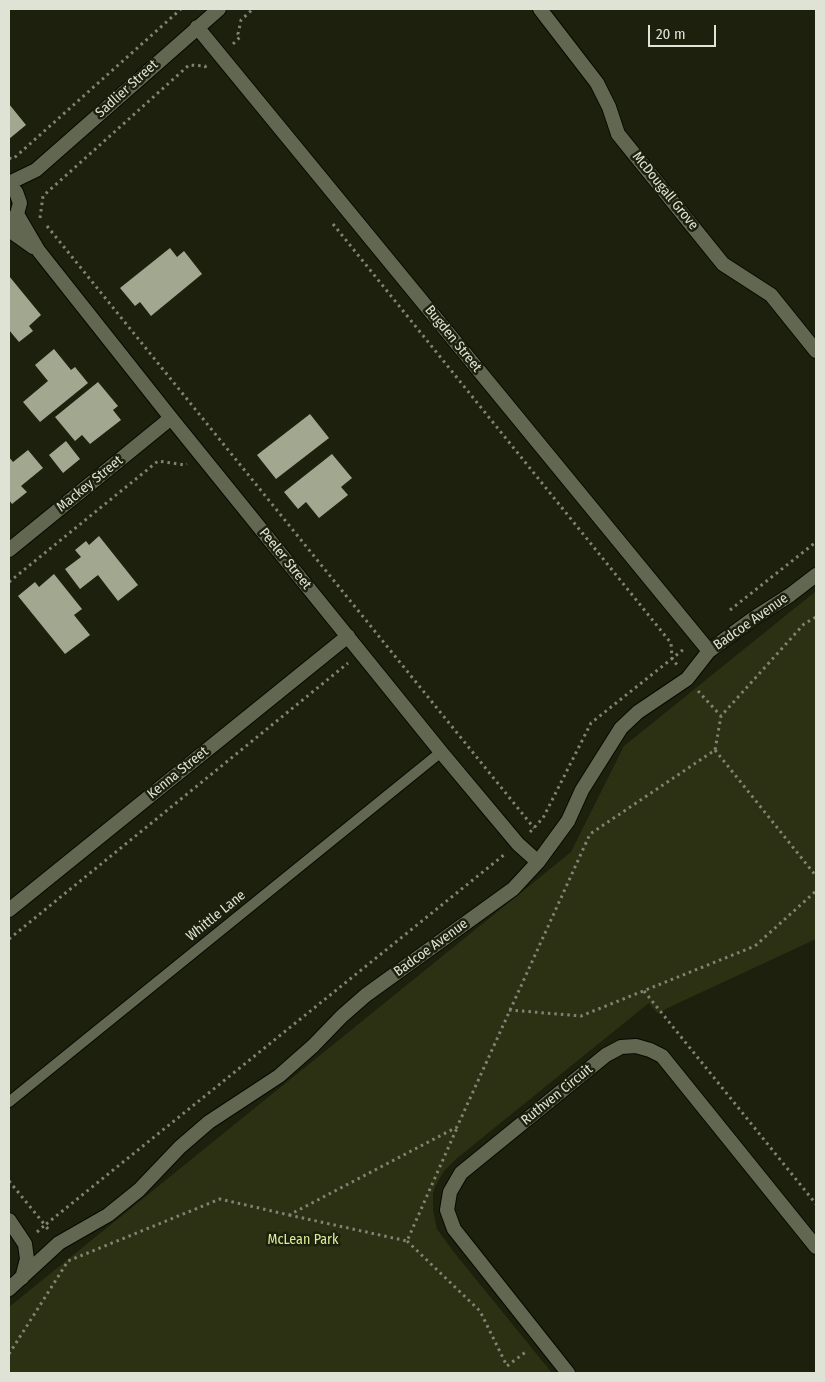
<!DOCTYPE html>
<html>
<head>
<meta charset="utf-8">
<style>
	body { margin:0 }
	#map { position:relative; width:825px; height:1382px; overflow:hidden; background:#1c200c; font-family:"Fira Sans Condensed",sans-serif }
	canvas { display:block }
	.frame { position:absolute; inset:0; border:10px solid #dfe3d6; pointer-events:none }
	.scale { position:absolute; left:648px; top:25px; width:68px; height:22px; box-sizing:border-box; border:2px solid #dfe3d6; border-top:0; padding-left:6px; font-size:15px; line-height:18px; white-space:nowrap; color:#dfe3d6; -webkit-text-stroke:4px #1c200c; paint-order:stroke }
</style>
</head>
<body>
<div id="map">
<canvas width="825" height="1382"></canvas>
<div class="frame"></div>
<div class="scale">20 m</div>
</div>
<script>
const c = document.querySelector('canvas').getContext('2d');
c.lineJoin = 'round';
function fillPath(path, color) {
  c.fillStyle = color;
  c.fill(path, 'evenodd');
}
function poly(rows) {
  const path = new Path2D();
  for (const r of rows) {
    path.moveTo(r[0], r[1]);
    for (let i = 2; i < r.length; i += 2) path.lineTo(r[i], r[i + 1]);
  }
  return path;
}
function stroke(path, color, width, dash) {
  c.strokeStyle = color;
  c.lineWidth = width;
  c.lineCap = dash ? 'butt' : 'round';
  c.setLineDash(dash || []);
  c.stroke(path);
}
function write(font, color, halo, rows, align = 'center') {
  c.font = font + ' "Fira Sans Condensed",sans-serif';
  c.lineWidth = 5;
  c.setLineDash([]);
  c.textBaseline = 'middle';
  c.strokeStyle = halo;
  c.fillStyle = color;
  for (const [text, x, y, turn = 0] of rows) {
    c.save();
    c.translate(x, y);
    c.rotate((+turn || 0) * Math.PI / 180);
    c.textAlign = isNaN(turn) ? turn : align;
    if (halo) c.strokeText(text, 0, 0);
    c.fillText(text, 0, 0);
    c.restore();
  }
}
const green = poly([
	[816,591,816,939,657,1013,649,1003,456,1159,444,1171,435,1187,433,1193,433,1210,437,1229,453,1251,552,1373,9,1373,9,1307,571,852,624,746]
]);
const building = poly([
	[9,104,26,125,9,139],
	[170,248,177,257,184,251,202,274,151,316,140,302,135,306,120,288],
	[9,276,41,315,29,326,33,331,19,342,9,330],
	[54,349,71,370,75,367,88,383,40,422,23,402,48,381,35,365],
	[98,382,118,406,113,410,121,420,90,444,82,435,75,441,55,417],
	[310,414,329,438,276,479,257,455],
	[66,441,80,459,63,473,49,455],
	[28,450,43,468,21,486,27,492,12,504,9,500,9,457,13,462],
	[332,454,352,478,341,487,348,495,319,518,306,502,298,509,284,492],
	[99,536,138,585,118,601,98,575,80,589,65,569,81,557,75,550,86,541,89,545],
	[54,574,82,609,74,615,90,635,65,654,18,596,35,582,39,587]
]);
const path = poly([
	[233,44,240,37,238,34,241,20,253,9],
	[9,158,13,159,181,9],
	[40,218,43,196,189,65,205,66,206,68],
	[333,224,671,643,672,658,677,665],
	[47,226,534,828],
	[9,582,158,461,185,465,187,464],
	[730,610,816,542],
	[698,691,721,716],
	[715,750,816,876],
	[530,832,543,818,591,723,684,649],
	[9,939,348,663],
	[644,991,816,1204],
	[509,1010,581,1016,755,946,816,891],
	[9,1181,45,1225,37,1232],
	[289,1215,407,1241,457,1128],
	[48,1229,45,1225,505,854],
	[407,1241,480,1311,507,1366,527,1351],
	[9,1354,68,1261,220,1199,289,1215,457,1127,590,834,715,750,721,716,804,624,816,617]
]);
const service = poly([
	[9,1102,441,752]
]);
const minor = poly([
	[540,9,597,83,609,107,618,134,723,264,771,295,816,351],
	[197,27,709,651],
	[9,183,36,170,219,9],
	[9,185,16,192,20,203,17,214,9,224],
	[17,214,38,250,171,418,441,752,518,844,538,862],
	[9,230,33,247],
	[9,550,171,418],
	[9,910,348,636],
	[9,1220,25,1244,27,1259,22,1278],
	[9,1289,59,1243,108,1215,139,1190,180,1147,209,1122,279,1076,313,1046,342,1016,366,995,513,889,538,862,568,821,582,790,621,728,638,712,687,679,709,651,754,618,790,595,816,575],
	[568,1373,454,1229,447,1210,450,1192,461,1173,606,1055,621,1047,636,1046,650,1050,662,1056,816,1247]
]);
const streetNames = [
	["Sadlier Street",127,89,-42],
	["McDougall Grove",665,191,51],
	["Bugden Street",453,339,51],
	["Mackey Street",90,484,-39],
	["Peeler Street",285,559,51],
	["Badcoe Avenue",751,622,-35],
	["Kenna Street",178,773,-39],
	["Whittle Lane",216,916,-39],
	["Badcoe Avenue",431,948,-36],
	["Ruthven Circuit",557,1095,-39]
];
const parkNames = [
	["McLean Park",303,1240]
];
fillPath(green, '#2b3112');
fillPath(building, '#a2a890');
stroke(service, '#070900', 12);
stroke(minor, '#070900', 16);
stroke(path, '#808474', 3, [2.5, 4]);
stroke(service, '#626751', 10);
stroke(minor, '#626751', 14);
write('14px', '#dfe3d6', '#1c200c', streetNames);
write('14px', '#dcee9b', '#1c200c', parkNames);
</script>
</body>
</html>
